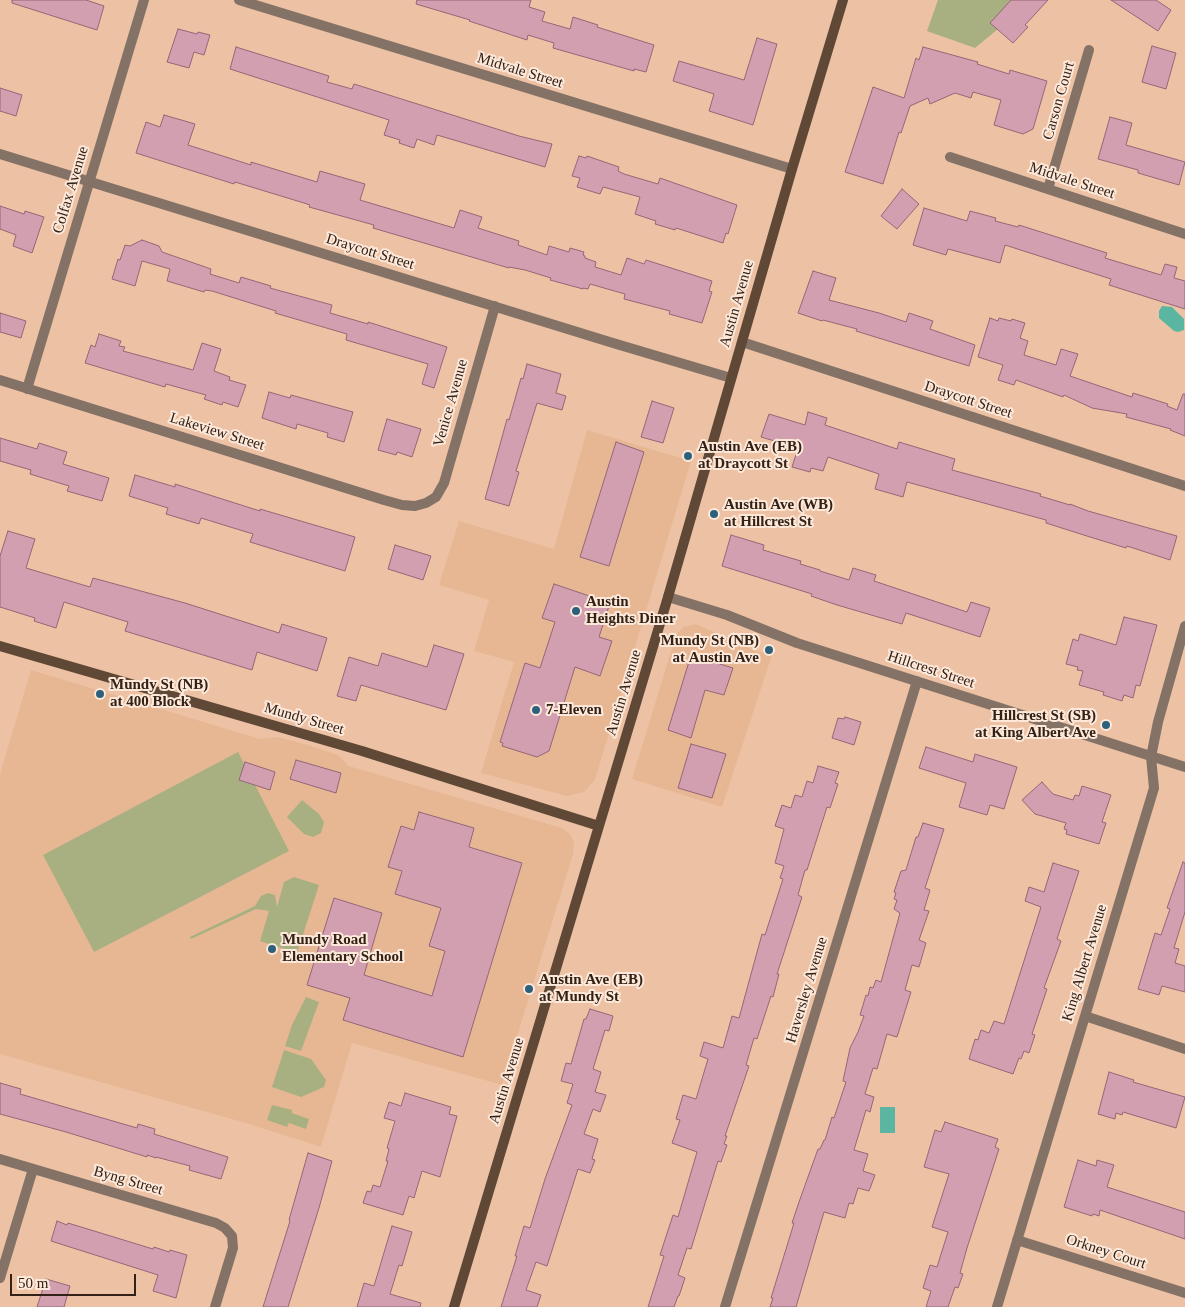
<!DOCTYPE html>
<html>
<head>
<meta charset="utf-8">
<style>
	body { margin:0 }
	#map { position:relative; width:1185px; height:1307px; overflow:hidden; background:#edc2a4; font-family:Georgia,serif }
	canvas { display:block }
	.scale { position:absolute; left:10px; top:1274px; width:126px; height:22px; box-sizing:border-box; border:2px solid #312116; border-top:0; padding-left:6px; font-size:15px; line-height:18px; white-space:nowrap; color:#312116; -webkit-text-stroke:4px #fee8d9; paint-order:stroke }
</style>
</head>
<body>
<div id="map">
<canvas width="1185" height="1307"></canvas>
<div class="scale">50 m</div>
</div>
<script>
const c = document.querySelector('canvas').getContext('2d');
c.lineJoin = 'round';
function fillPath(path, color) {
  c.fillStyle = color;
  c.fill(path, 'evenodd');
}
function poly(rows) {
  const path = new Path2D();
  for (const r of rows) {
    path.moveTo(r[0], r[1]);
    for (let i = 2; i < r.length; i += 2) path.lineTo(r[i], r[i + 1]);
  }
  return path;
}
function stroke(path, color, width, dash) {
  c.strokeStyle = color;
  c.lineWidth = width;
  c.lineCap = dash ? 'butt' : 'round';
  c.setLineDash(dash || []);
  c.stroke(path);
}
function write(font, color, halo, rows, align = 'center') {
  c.font = font + ' Georgia,serif';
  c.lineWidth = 4;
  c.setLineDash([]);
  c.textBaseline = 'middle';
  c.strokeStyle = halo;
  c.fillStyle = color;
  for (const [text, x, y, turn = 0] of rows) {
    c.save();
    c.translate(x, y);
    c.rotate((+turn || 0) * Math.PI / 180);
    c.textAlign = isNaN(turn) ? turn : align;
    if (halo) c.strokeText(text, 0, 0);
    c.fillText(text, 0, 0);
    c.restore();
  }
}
const built = poly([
	[587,430,691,461,597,773,594,781,584,792,567,796,481,773,514,662,474,651,489,600,439,585,459,521,554,549],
	[696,624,753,650,772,655,722,807,632,779,676,635,683,627],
	[31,670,260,739,277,737,308,745,338,755,349,766,562,828,570,834,574,842,573,854,502,1085,352,1043,321,1147,246,1123,0,1054,0,774]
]);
const green = poly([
	[938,0,1033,0,975,48,927,31],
	[238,752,289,851,94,952,43,855],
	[302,800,319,814,324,822,321,833,313,837,304,834,287,817],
	[294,877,319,885,297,953,260,941,269,911,256,909,191,939,190,937,255,906,261,896,268,893,275,895,277,907,284,882],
	[306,997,319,1002,301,1051,285,1046,292,1025],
	[284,1050,311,1059,326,1080,324,1087,301,1097,272,1087],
	[272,1105,292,1110,292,1113,309,1119,306,1129,289,1123,287,1127,267,1120]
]);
const water = poly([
	[1162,306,1172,307,1184,319,1184,330,1178,332,1174,331,1159,318,1159,311],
	[880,1107,895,1107,895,1133,880,1133]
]);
const building = poly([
	[12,0,86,0,104,6,97,30,12,3,12,0],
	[417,0,531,0,529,7,545,12,542,21,570,29,573,17,598,25,597,27,654,45,646,72,634,69,634,71,553,48,554,43,528,35,527,40,469,21,470,20,416,4,417,0],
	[1011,0,1048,0,1025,25,1028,27,1013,43,990,23,1011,0],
	[1111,0,1156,0,1171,10,1158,31,1111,0],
	[178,29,197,34,198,32,210,35,204,55,194,52,189,68,167,62,178,29],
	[757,38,777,44,753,125,709,111,714,94,673,81,679,61,744,80,757,38],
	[1152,46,1176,53,1166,89,1142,82,1152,46],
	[236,47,329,76,327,82,352,89,354,84,519,136,552,144,545,167,437,135,434,145,417,139,414,148,399,143,400,140,384,135,389,120,230,69,236,47],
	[923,47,978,62,977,64,1009,74,1010,70,1047,81,1033,129,1023,134,994,125,1001,100,973,92,971,98,955,93,930,104,928,98,910,106,901,133,899,132,883,184,845,172,873,87,904,98,916,58,919,60,923,47],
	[0,88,22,95,16,116,0,111,0,88],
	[164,115,195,124,188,145,251,165,251,162,317,182,320,171,365,184,360,200,454,228,460,210,482,217,478,228,519,241,518,245,547,255,549,246,569,252,570,248,584,252,583,255,585,256,585,258,596,262,595,267,621,275,627,258,644,264,646,260,712,281,709,291,712,292,702,323,669,314,670,311,624,299,625,294,590,284,588,289,583,288,583,289,550,280,551,278,525,270,509,267,509,268,373,228,374,225,309,207,310,205,304,203,235,182,234,184,136,153,146,122,160,127,164,115],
	[1110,117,1132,123,1126,145,1185,162,1179,185,1138,173,1138,170,1098,159,1110,117],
	[579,156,586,158,587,156,619,167,618,171,624,174,658,184,660,178,737,205,728,234,726,233,723,243,676,228,675,230,655,224,656,221,635,214,640,197,603,187,600,194,577,187,580,178,572,176,579,156],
	[902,189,919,204,897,229,881,216,902,189],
	[0,206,24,214,25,211,44,217,32,253,13,246,16,235,0,229,0,206],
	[924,208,967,221,970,211,996,218,995,221,1018,227,1019,225,1107,253,1105,258,1161,275,1165,264,1177,267,1174,278,1185,281,1185,309,1109,285,1111,279,1005,245,1000,263,948,249,946,255,913,245,924,208],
	[142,240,159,246,162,252,211,269,210,274,239,283,241,277,271,286,270,288,332,305,330,313,368,324,368,322,447,347,434,388,422,384,428,364,346,340,347,334,275,313,276,311,212,291,205,290,204,292,167,281,170,269,142,261,135,286,112,279,118,259,120,260,125,245,130,246,142,240],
	[813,271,836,278,829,300,879,313,906,322,909,313,933,321,930,329,975,345,969,366,856,331,857,329,823,320,822,321,798,313,813,271],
	[0,313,26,321,21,338,0,332,0,313],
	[990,318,998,321,999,318,1011,321,1012,319,1025,323,1020,338,1028,341,1024,355,1056,365,1061,349,1078,354,1070,376,1132,397,1133,393,1168,404,1167,406,1177,410,1183,394,1185,394,1185,436,1170,430,1171,429,1126,417,1127,414,1092,408,1064,395,1063,397,1016,380,1014,385,998,380,1003,365,978,357,990,318],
	[99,334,121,341,119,346,125,347,123,351,193,370,202,343,221,349,214,371,230,377,229,380,246,385,238,407,223,402,222,405,204,399,206,395,166,384,165,387,85,363,91,345,95,347,99,334],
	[527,364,561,374,556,393,566,396,562,410,537,403,516,471,519,472,509,506,485,499,507,419,509,420,521,378,523,379,527,364],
	[269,392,290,398,291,395,353,412,344,442,327,437,328,433,297,424,296,429,262,418,269,392],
	[652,401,674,408,663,443,641,437,652,401],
	[808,412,827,418,825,425,897,449,899,442,955,459,952,470,1041,494,1040,496,1070,505,1070,504,1088,511,1177,536,1170,560,1127,546,1126,548,1090,537,1046,523,1046,520,907,482,903,497,875,489,879,474,828,457,823,471,811,468,810,472,792,467,798,448,761,437,769,414,805,425,808,412],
	[387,419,421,429,412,457,397,452,396,455,378,450,387,419],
	[0,438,37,449,39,443,67,452,63,464,109,478,102,501,67,491,69,486,30,474,31,470,0,461,0,438],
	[616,442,644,452,609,566,580,557,616,442],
	[135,475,175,487,175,484,260,511,260,509,355,537,345,571,250,542,253,534,201,518,199,524,166,514,168,508,129,496,135,475],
	[8,531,35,539,26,568,90,587,93,578,185,603,279,633,282,624,327,638,317,671,257,652,252,670,125,631,128,622,64,602,56,628,34,621,35,618,0,607,0,556,8,531],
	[731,535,764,545,763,550,801,561,800,564,820,570,820,571,849,580,853,568,876,575,874,581,967,612,971,602,990,608,980,637,906,613,902,624,837,605,811,596,812,594,722,566,731,535],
	[395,545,431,556,423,580,388,569,395,545],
	[554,584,610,603,599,637,612,641,600,676,575,667,549,751,537,757,502,746,503,743,500,742,525,663,540,668,555,622,542,618,554,584],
	[1124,617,1157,625,1140,686,1136,685,1133,698,1124,695,1122,701,1103,695,1104,692,1079,685,1083,671,1077,670,1078,667,1066,664,1073,639,1078,641,1080,634,1116,645,1124,617],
	[434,645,464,654,446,710,361,685,356,701,337,696,349,657,378,666,382,653,427,667,434,645],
	[691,655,733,668,724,695,705,690,691,738,668,730,691,655],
	[845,717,861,722,854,745,832,738,838,718,844,719,845,717],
	[691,744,726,754,712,798,678,788,691,744],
	[926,747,973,762,975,754,1017,767,1004,809,990,805,987,815,959,807,966,783,919,768,926,747],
	[296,760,341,773,336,793,290,779,296,760],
	[245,762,275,772,270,790,239,780,245,762],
	[818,766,839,772,835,783,838,784,830,808,827,807,807,870,805,870,798,895,802,897,777,974,779,974,773,997,771,996,757,1039,754,1038,746,1065,749,1066,725,1136,727,1136,724,1144,727,1145,721,1162,718,1161,691,1249,687,1248,678,1275,685,1278,679,1296,678,1296,674,1307,648,1307,664,1256,660,1255,673,1215,678,1217,697,1152,672,1143,680,1120,676,1119,683,1095,696,1099,708,1059,700,1056,704,1042,723,1048,732,1016,739,1018,762,934,765,935,783,879,780,878,784,866,775,863,784,829,775,826,782,805,791,808,795,795,802,797,807,781,813,783,818,766],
	[1042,782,1053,794,1073,800,1075,795,1079,796,1082,786,1111,795,1102,822,1106,823,1099,844,1066,834,1067,830,1064,829,1066,823,1035,814,1022,800,1042,782],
	[419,812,474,828,469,847,522,863,463,1057,343,1020,350,998,307,985,334,898,382,913,364,975,432,996,445,951,429,946,441,908,395,894,402,871,388,867,401,826,414,830,419,812],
	[923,823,944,829,925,888,930,890,924,910,929,911,919,940,926,943,919,967,912,965,905,990,911,992,897,1037,887,1034,877,1069,873,1068,865,1094,874,1097,870,1112,866,1110,854,1150,868,1154,863,1171,875,1175,869,1191,858,1188,853,1204,849,1203,845,1218,824,1212,796,1307,770,1307,773,1298,771,1298,794,1223,792,1223,799,1202,818,1149,820,1149,824,1140,825,1140,832,1117,834,1118,846,1082,843,1081,850,1048,858,1032,864,1016,860,1015,866,995,868,996,870,987,873,988,876,980,881,982,900,913,894,909,897,900,894,899,896,893,894,892,901,871,906,870,916,837,918,837,923,823],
	[1183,862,1185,863,1185,912,1174,948,1179,949,1175,963,1185,966,1185,992,1162,986,1159,995,1138,989,1155,933,1161,935,1170,909,1167,908,1183,862],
	[1053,863,1079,871,1057,939,1061,941,1044,988,1047,989,1032,1034,1035,1035,1029,1053,1024,1051,1021,1059,1019,1058,1013,1074,969,1059,975,1039,978,1040,981,1030,989,1033,994,1021,1004,1024,1041,907,1025,901,1029,887,1044,892,1053,863],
	[590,1009,613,1016,609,1031,605,1030,593,1069,601,1072,595,1092,606,1095,600,1112,593,1109,584,1134,598,1139,592,1159,595,1160,590,1173,578,1169,547,1266,536,1262,526,1290,541,1295,537,1307,501,1307,517,1256,515,1256,524,1226,530,1228,545,1179,572,1105,567,1103,573,1084,561,1081,566,1063,571,1064,584,1019,586,1019,590,1009],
	[1109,1072,1134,1080,1133,1082,1185,1097,1176,1128,1123,1112,1122,1115,1116,1113,1115,1119,1098,1114,1109,1072],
	[0,1083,21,1089,20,1094,137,1128,138,1124,155,1129,154,1134,228,1157,221,1179,189,1170,190,1166,156,1157,156,1158,147,1155,147,1157,66,1132,0,1114,0,1083],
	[405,1093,451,1107,449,1114,457,1116,440,1177,422,1171,414,1198,409,1196,403,1215,363,1203,367,1191,371,1192,373,1185,380,1187,388,1161,386,1161,389,1149,387,1148,395,1121,384,1118,389,1102,401,1106,405,1093],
	[945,1122,998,1139,995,1147,999,1149,967,1248,960,1273,963,1274,958,1288,955,1287,948,1307,926,1307,931,1291,923,1288,930,1265,937,1267,948,1232,932,1227,949,1174,924,1167,935,1130,941,1132,945,1122],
	[308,1153,332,1161,319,1208,288,1307,263,1307,290,1221,289,1220,308,1153],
	[1078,1160,1096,1166,1097,1160,1114,1165,1107,1187,1185,1212,1185,1239,1100,1210,1099,1216,1093,1214,1092,1216,1064,1207,1078,1160],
	[57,1221,67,1225,68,1223,153,1249,154,1247,169,1252,170,1250,187,1255,176,1298,153,1291,158,1275,51,1241,57,1221],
	[392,1226,412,1232,402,1266,399,1265,390,1294,421,1303,420,1307,357,1307,364,1283,374,1286,392,1226],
	[46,1279,70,1286,64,1307,37,1307,46,1279]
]);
const street = poly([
	[239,0,792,169],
	[0,154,613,343,731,378],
	[950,157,1185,234],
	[1048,189,1089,50],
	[742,342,1185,486],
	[0,380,384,500,402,505,415,506,426,503,436,497,444,483,495,306],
	[27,389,144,0],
	[668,597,727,615,797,643,1185,767],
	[1085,1016,1185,1049],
	[0,1159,216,1223,225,1228,232,1236,233,1248,215,1307],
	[1017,1240,1185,1293],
	[0,1278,33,1169],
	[725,1307,917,681],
	[997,1307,1154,788,1151,757,1158,722,1185,626]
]);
const secondary = poly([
	[0,646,362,751,599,826],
	[454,1307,668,597,792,169,843,0]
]);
const markers = [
	[688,456,5,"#2d607d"],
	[714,514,5,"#2d607d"],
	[576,611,5,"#2d607d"],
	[769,650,5,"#2d607d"],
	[100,694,5,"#2d607d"],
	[536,710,5,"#2d607d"],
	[1106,725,5,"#2d607d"],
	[272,949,5,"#2d607d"],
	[529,989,5,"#2d607d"]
];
const streetNames = [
	["Midvale Street",520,71,17],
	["Carson Court",1059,101,-74],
	["Midvale Street",1072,181,18],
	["Colfax Avenue",71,190,-73],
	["Draycott Street",370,252,17],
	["Austin Avenue",737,304,-74],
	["Draycott Street",968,400,18],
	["Venice Avenue",451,403,-74],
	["Lakeview Street",217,432,17],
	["Hillcrest Street",931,670,18],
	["Austin Avenue",624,693,-73],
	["Mundy Street",304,719,16],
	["King Albert Avenue",1085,963,-73],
	["Haversley Avenue",807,990,-73],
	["Austin Avenue",507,1081,-73],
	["Byng Street",128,1181,16],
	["Orkney Court",1106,1252,18]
];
const poiNames = [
	["Austin Ave (EB)",698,447],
	["at Draycott St",698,464],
	["Austin Ave (WB)",724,505],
	["at Hillcrest St",724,522],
	["Austin",586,602],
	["Heights Diner",586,619],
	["Mundy St (NB)",759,641,"right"],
	["at Austin Ave",759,658,"right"],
	["Mundy St (NB)",110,685],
	["at 400 Block",110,702],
	["7-Eleven",546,710],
	["Hillcrest St (SB)",1096,716,"right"],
	["at King Albert Ave",1096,733,"right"],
	["Mundy Road",282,940],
	["Elementary School",282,957],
	["Austin Ave (EB)",539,980],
	["at Mundy St",539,997]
];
fillPath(built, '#e7b794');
fillPath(green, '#a8b082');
fillPath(water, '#5ab6a0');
fillPath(building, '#d19fb0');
stroke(building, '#946677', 1);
stroke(street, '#847266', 10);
stroke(secondary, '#604837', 10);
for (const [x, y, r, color] of markers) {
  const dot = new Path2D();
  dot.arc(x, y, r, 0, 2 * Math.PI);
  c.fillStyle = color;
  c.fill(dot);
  stroke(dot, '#fee8d9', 2);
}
write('15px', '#312116', '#fee8d9', streetNames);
write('bold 15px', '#312116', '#fee8d9', poiNames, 'left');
</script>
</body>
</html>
